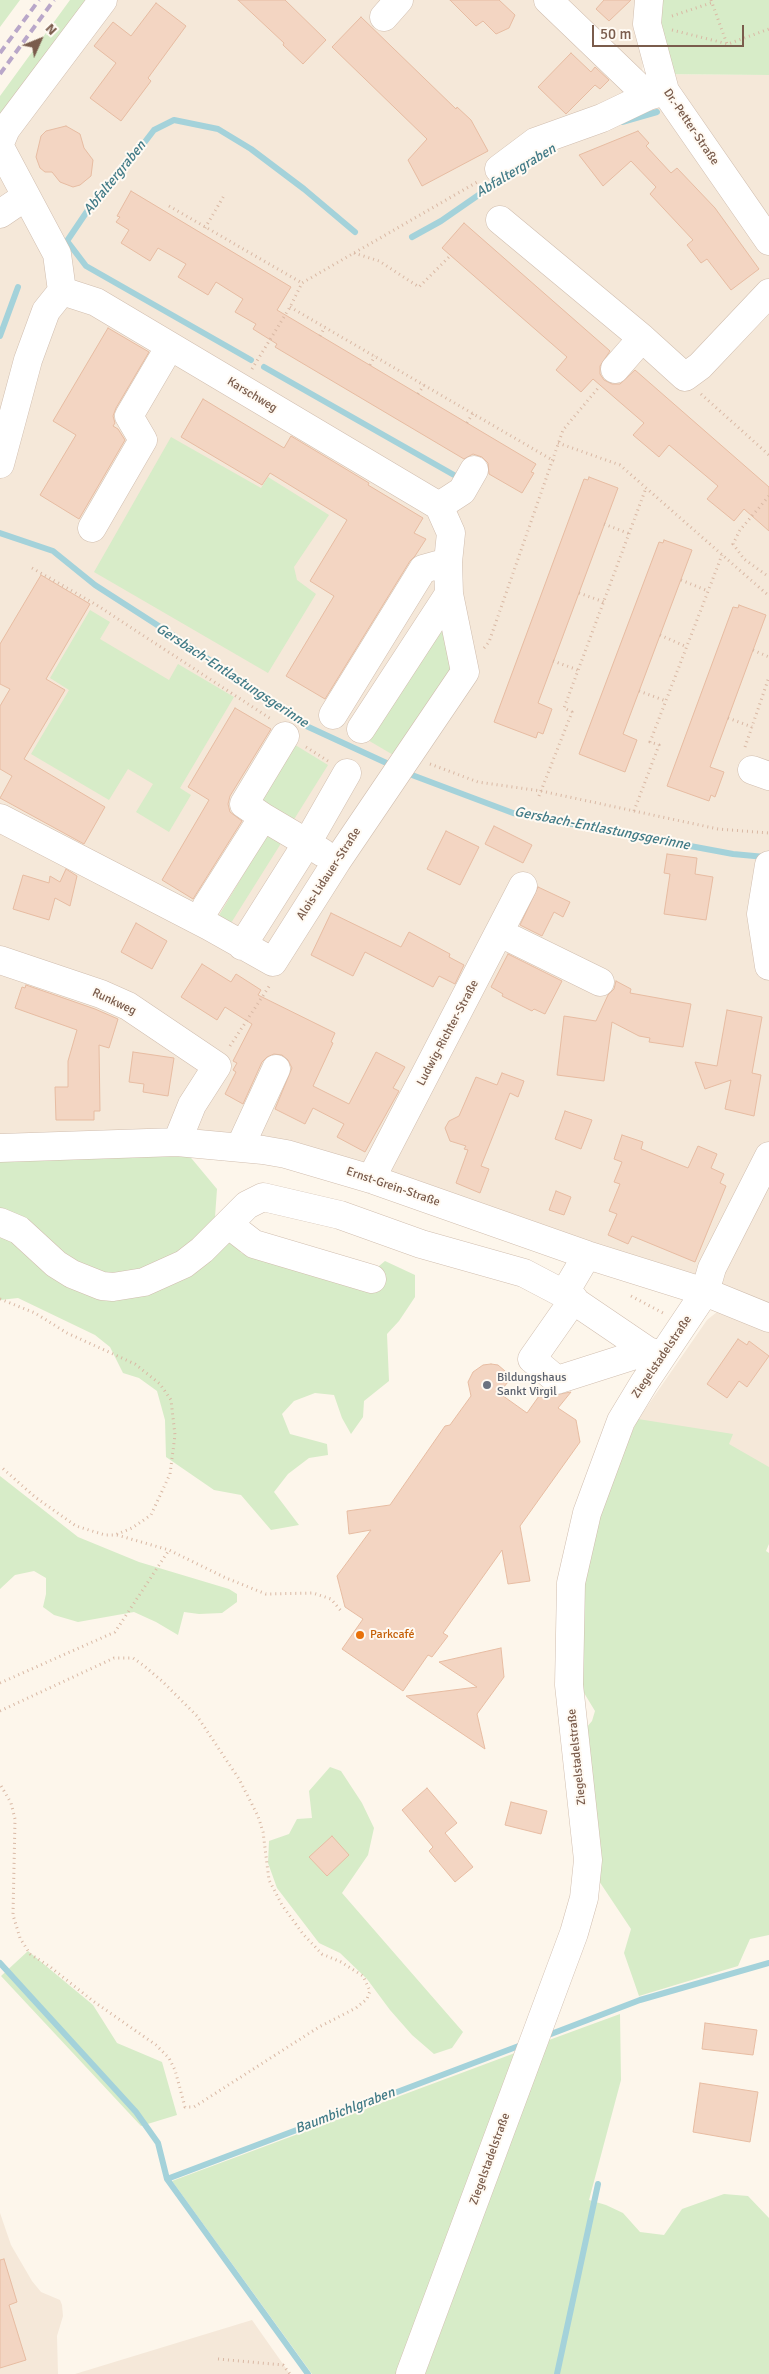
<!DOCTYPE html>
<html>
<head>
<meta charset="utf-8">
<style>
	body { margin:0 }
	#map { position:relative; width:769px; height:2374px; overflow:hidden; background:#fdf6eb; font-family:Signika,sans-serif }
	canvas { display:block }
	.north { position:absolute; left:15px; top:15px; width:50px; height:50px; -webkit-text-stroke:4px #fffaf3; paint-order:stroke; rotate:46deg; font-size:14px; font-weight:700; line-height:20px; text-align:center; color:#7a5c4c }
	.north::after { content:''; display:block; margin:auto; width:18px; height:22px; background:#7a5c4c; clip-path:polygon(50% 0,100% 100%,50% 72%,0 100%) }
	.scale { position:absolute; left:592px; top:25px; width:152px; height:22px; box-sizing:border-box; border:2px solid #7a5c4c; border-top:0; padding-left:6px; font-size:15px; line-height:18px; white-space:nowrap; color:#7a5c4c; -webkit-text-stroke:4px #fffaf3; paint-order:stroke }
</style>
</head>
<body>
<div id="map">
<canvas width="769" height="2374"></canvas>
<div class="north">N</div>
<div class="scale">50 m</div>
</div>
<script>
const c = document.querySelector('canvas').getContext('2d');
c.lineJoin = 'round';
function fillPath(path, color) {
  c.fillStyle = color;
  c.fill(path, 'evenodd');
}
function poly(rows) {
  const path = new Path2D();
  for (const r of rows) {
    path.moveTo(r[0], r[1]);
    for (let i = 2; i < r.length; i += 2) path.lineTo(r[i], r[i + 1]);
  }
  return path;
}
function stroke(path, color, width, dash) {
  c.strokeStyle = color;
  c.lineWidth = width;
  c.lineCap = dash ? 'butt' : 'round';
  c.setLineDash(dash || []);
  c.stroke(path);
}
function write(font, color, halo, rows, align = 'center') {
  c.font = font + ' Signika,sans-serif';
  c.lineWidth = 4;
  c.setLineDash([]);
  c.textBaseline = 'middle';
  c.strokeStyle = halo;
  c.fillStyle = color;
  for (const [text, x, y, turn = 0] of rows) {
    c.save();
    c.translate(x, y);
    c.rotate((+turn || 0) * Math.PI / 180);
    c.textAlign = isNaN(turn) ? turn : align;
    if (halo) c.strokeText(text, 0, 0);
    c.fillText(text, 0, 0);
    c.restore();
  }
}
const residential = poly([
	[111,0,646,0,642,79,769,247,769,1468,728,1446,731,1436,637,1421,707,1320,733,1299,315,1157,0,1145,0,146],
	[647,74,769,75,769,229],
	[0,2213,11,2245,32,2281,41,2292,60,2300,62,2305,63,2316,57,2336,58,2374,0,2374],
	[252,2320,290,2374,75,2374]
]);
const green = poly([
	[0,0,20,0,0,27],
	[70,0,93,0,0,123,0,96],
	[654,0,769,0,769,75,647,74],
	[171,437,261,488,268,477,329,515,294,567,297,580,316,594,268,673,94,572],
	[90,610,110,622,100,639,169,680,178,664,234,697,180,788,191,795,169,832,136,812,153,784,128,769,109,800,31,754,69,690,50,678],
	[445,617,453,671,395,756,366,739],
	[292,743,328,765,293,821,259,800],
	[276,831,285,837,231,923,218,917,266,837],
	[70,1133,187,1153,217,1189,215,1217,237,1241,241,1253,352,1281,373,1271,385,1261,415,1275,415,1297,399,1321,387,1334,389,1381,364,1401,363,1417,351,1434,342,1418,334,1395,315,1393,294,1401,282,1414,290,1434,327,1444,328,1455,309,1458,288,1474,274,1492,299,1525,271,1530,241,1495,214,1490,166,1457,165,1420,157,1391,139,1378,123,1373,110,1347,95,1335,18,1298,0,1300,0,1135],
	[638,1419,733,1434,729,1444,769,1467,769,1544,766,1551,769,1553,769,1935,750,1939,738,1966,639,1996,624,1953,631,1929,595,1875,580,1735,592,1721,595,1711,575,1678,572,1614,611,1476],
	[0,1476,78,1537,139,1562,229,1589,237,1594,237,1602,222,1613,199,1614,184,1612,178,1635,156,1622,134,1612,78,1622,54,1615,43,1607,46,1594,46,1578,34,1571,15,1575,0,1589],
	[330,1767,341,1771,362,1803,374,1828,368,1855,342,1893,463,2032,452,2048,434,2054,412,2035,390,2010,367,1979,340,1953,319,1943,277,1888,268,1863,269,1841,289,1834,297,1819,312,1818,309,1791],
	[28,1951,93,2005,117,2043,162,2062,177,2115,141,2126,1,1976],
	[620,2014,621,2080,589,2200,606,2205,623,2213,640,2232,664,2235,682,2209,724,2194,748,2196,769,2218,769,2374,425,2374,549,2040],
	[523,2050,404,2374,312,2374,172,2181]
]);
const stream = poly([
	[622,122,657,112],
	[412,237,441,221,503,178],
	[0,336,18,287],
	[251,360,86,266,67,241,90,207,131,160,154,130,174,120,218,129,251,149,304,189,355,232],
	[264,367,461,479],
	[0,533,53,551,95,585,182,641,302,724,393,766],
	[404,772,513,813,733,854,765,857],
	[0,1963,136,2112,158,2143,167,2179,308,2374],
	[551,2034,640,2000,769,1963],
	[167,2179,524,2044],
	[557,2374,598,2184]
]);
const building = poly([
	[238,0,285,0,326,40,303,64,283,45,284,43,238,0],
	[450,0,499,0,515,15,509,28,496,34,483,21,476,26,450,0],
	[604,0,631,0,609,21,596,9,604,0],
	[156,3,186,26,148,78,151,81,121,121,90,98,116,63,94,46,113,22,131,36,156,3],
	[361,17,456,109,457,107,471,120,488,151,422,186,408,160,427,139,332,47,361,17],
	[571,53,591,72,595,67,609,80,600,89,595,85,566,114,538,87,571,53],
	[66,126,80,134,84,148,93,160,91,176,80,185,73,187,60,182,52,172,45,172,40,168,36,157,41,136,46,131,66,126],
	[638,131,649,143,646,146,671,173,677,168,715,208,759,269,731,290,707,259,701,263,687,245,693,240,650,194,656,187,631,161,603,186,579,155,638,131],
	[131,191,291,287,277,310,536,464,531,472,534,473,522,493,489,474,488,463,482,457,473,454,464,459,275,347,277,344,253,329,256,324,235,312,243,299,216,282,208,295,178,277,186,264,158,248,150,261,121,243,129,230,116,222,120,217,117,216,131,191],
	[464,223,610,351,600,366,600,374,604,380,612,384,620,384,635,370,769,487,769,531,744,509,734,521,707,499,718,486,669,445,659,457,633,435,644,423,593,379,581,392,556,370,567,357,442,248,464,223],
	[108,328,149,352,116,408,113,416,115,423,113,426,118,429,125,440,79,519,40,495,76,435,53,421,108,328],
	[203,399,284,448,291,436,369,483,368,485,423,518,414,533,426,539,415,556,410,561,325,699,286,676,334,596,310,581,347,520,270,473,262,485,181,437,203,399],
	[589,477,618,488,538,703,552,709,543,734,538,732,536,738,494,722,584,479,588,480,589,477],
	[664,540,692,550,623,734,637,740,625,772,579,754,659,542,663,543,664,540],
	[41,575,90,604,46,679,65,690,24,759,105,807,84,844,0,798,12,776,0,769,0,706,10,689,0,684,0,644,41,575],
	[739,605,766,615,710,767,724,772,715,797,711,795,709,801,667,786,733,607,738,608,739,605],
	[235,708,271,729,230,796,228,804,230,812,242,821,193,899,162,880,209,800,188,787,235,708],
	[494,826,532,845,523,863,485,844,494,826],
	[446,831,479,847,460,885,427,869,446,831],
	[667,854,697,858,695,874,713,877,706,920,664,914,670,874,664,873,667,854],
	[66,869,77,876,70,906,55,898,49,920,13,909,23,875,49,883,50,876,60,882,66,869],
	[538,887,570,902,563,917,554,912,542,936,520,925,538,887],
	[331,913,401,947,409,932,450,954,449,957,464,965,455,984,439,976,433,987,365,952,353,976,311,955,331,913],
	[136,923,167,941,152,969,121,952,136,923],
	[508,954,562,981,545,1014,534,1009,532,1011,502,996,503,994,491,987,508,954],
	[202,964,231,982,236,974,261,990,258,995,335,1033,331,1042,333,1043,313,1086,349,1104,376,1052,405,1067,393,1088,399,1091,365,1152,337,1137,344,1124,313,1108,305,1124,275,1109,292,1068,288,1060,282,1055,274,1054,267,1057,262,1062,243,1104,225,1094,236,1072,233,1070,237,1063,233,1061,252,1024,225,1007,217,1020,181,997,202,964],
	[616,981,631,989,630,993,691,1004,683,1047,649,1042,650,1038,639,1036,612,1022,604,1081,557,1075,564,1016,596,1021,608,995,614,989,616,981],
	[26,985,95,1009,118,1019,109,1048,99,1045,100,1111,94,1111,94,1120,56,1120,55,1087,68,1087,68,1061,77,1030,15,1008,22,987,25,988,26,985],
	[727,1010,762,1017,752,1073,761,1075,754,1116,725,1109,731,1080,705,1089,695,1062,717,1066,727,1010],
	[133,1052,174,1058,168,1096,143,1092,144,1084,129,1082,133,1052],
	[502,1073,524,1081,518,1097,510,1093,481,1166,489,1169,480,1193,456,1183,468,1150,464,1149,466,1146,450,1141,445,1128,449,1121,459,1116,476,1077,497,1085,502,1073],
	[565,1111,592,1120,581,1149,555,1139,565,1111],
	[622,1135,643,1142,641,1149,688,1168,698,1146,717,1154,711,1168,724,1174,720,1183,726,1186,695,1262,632,1236,628,1244,608,1235,617,1214,609,1211,620,1184,614,1182,622,1162,614,1159,622,1135],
	[556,1191,571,1197,564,1215,549,1210,556,1191],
	[738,1339,747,1345,749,1341,769,1356,747,1387,739,1381,727,1398,707,1384,738,1339],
	[491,1364,498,1365,512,1377,499,1393,527,1413,544,1389,554,1395,571,1392,558,1408,576,1420,580,1442,520,1526,530,1581,508,1584,502,1550,443,1633,448,1636,432,1657,428,1655,403,1691,342,1649,363,1619,345,1607,337,1576,371,1530,349,1534,347,1511,390,1505,445,1426,450,1425,471,1396,468,1382,473,1372,483,1365,491,1364],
	[501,1648,504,1677,477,1714,485,1749,406,1696,477,1687,439,1662,501,1648],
	[427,1788,457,1823,445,1833,473,1867,455,1882,429,1851,433,1847,402,1810,427,1788],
	[511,1802,547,1811,541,1834,505,1825,511,1802],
	[332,1836,349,1855,327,1876,309,1857,332,1836],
	[705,2023,757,2030,753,2055,702,2049,705,2023],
	[700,2083,758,2092,750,2142,693,2132,700,2083],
	[4,2259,17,2302,9,2305,26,2360,0,2368,0,2260,4,2259]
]);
const path = poly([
	[711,0,727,44],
	[672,16,711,3],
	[672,30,728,44,769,29],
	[169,206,302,283],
	[205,228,225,194],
	[354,253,379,261,419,287,451,255],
	[290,307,554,461],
	[320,336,325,327],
	[370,365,375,356],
	[252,369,290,307,302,283,479,181],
	[418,394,424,385],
	[701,394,769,455],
	[467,423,473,413],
	[558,443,620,465,769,596],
	[769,496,740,530,733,544,744,559,769,577],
	[604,524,630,534],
	[32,568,95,604,271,719],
	[681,580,708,591],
	[579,593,604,602],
	[660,635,687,647],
	[484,648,489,642,563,430,599,387],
	[753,650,769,657],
	[553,661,578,670],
	[639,691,666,701],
	[728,718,752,727],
	[306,747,328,761],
	[745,747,769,677],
	[430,764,478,782,541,791,718,829,769,833],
	[539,796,572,712,564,708,646,488],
	[634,811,659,745,650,742,722,555],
	[230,1046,270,985],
	[631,1296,663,1313],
	[0,1299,35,1313,67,1333,135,1364,160,1384,171,1400,175,1435,170,1474,151,1515,132,1528,115,1535,105,1535,76,1526,35,1497,0,1466],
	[117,1535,169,1550,226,1578,266,1594,313,1593,331,1599,342,1612],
	[0,1683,115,1632,169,1550],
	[0,1711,114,1658,133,1658,143,1665,162,1681,197,1716,239,1779,258,1816,263,1832,269,1880,282,1905,303,1934,322,1954,341,1962,363,1976,370,1991,367,1999,356,2008,319,2027,194,2107,185,2107,175,2070,169,2058,156,2045,93,2001,49,1966,30,1954,20,1938,13,1915,15,1819,11,1803,0,1784],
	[218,2359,283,2365,290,2374]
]);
const minor = poly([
	[548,0,648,96,665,91],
	[649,0,647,24,665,91,769,241],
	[384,17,399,0],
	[0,143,6,129,103,0],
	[0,147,57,254,62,291,46,311,28,360,0,464],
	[499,169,535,142,602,118,648,96],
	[0,214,25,197],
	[500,220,642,338],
	[62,291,96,302,439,506],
	[615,369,642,338,685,377,700,366,769,293],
	[439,506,462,491,474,470],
	[92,528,143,440,129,416,170,346],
	[333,715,423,569,448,562],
	[361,729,449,594],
	[285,736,244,804,263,817,307,843,347,773],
	[752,770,769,776],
	[0,818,209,926,273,962,337,861,465,672,449,594,448,562,451,533,439,506],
	[769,865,761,914,769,966],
	[206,907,263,817],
	[500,933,600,982],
	[242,946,307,843,323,853],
	[0,960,101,994,128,1006,217,1066,192,1105,177,1142],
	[240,1147,276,1069],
	[0,1148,177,1142,263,1150,286,1154,371,1179,587,1255,705,1292,769,1318],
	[371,1179,523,886],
	[0,1222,19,1230,56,1264,72,1274,102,1286,113,1287,144,1282,184,1264,202,1250,247,1205,263,1197,340,1215,421,1244,524,1273,564,1294,587,1255],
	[228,1224,254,1244,372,1279],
	[564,1294,648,1351,659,1355],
	[574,1299,532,1359,557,1380,648,1351],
	[410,2374,574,1933,584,1898,588,1860,569,1685,571,1583,587,1513,621,1421,644,1383,705,1292,712,1268,769,1156]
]);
const rail = poly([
	[0,53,39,0],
	[0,74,54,0]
]);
const markers = [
	[487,1385,5,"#6b7280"],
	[360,1635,5,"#e8710a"]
];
const streetNames = [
	["Dr.-Petter-Straße",691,127,56],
	["Karschweg",252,395,31],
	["Alois-Lidauer-Straße",329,874,-57],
	["Runkweg",114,1002,25],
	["Ludwig-Richter-Straße",448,1033,-62],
	["Ernst-Grein-Straße",393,1187,19],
	["Ziegelstadelstraße",662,1357,-56],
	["Ziegelstadelstraße",577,1757,-96],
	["Ziegelstadelstraße",490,2159,-70]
];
const worshipNames = [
	["Bildungshaus",497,1378],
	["Sankt Virgil",497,1392]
];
const foodNames = [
	["Parkcafé",370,1635]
];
const waterNames = [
	["Abfaltergraben",516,171,-31],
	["Abfaltergraben",115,178,-51],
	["Gersbach-Entlastungsgerinne",232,676,33],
	["Gersbach-Entlastungsgerinne",602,829,11],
	["Baumbichlgraben",345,2111,-21]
];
fillPath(residential, '#f5e8d9');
fillPath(green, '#d7ecc8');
stroke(stream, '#a4d2da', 6);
fillPath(building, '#f3d5c2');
stroke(building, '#e7bca2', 1);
stroke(minor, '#d1beaf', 29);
stroke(path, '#d9b8a4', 3, [1, 4]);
stroke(minor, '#fff', 28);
stroke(rail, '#b9a7c9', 4, [8, 5]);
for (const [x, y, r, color] of markers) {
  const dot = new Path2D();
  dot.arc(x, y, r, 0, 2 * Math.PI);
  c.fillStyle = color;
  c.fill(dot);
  stroke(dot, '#fffaf3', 2);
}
write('12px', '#7a5c4c', '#fffaf3', streetNames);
write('12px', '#5b616d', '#fffaf3', worshipNames, 'left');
write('12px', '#c56008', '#fffaf3', foodNames, 'left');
write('italic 14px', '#427b87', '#fffaf3', waterNames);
</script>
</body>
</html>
